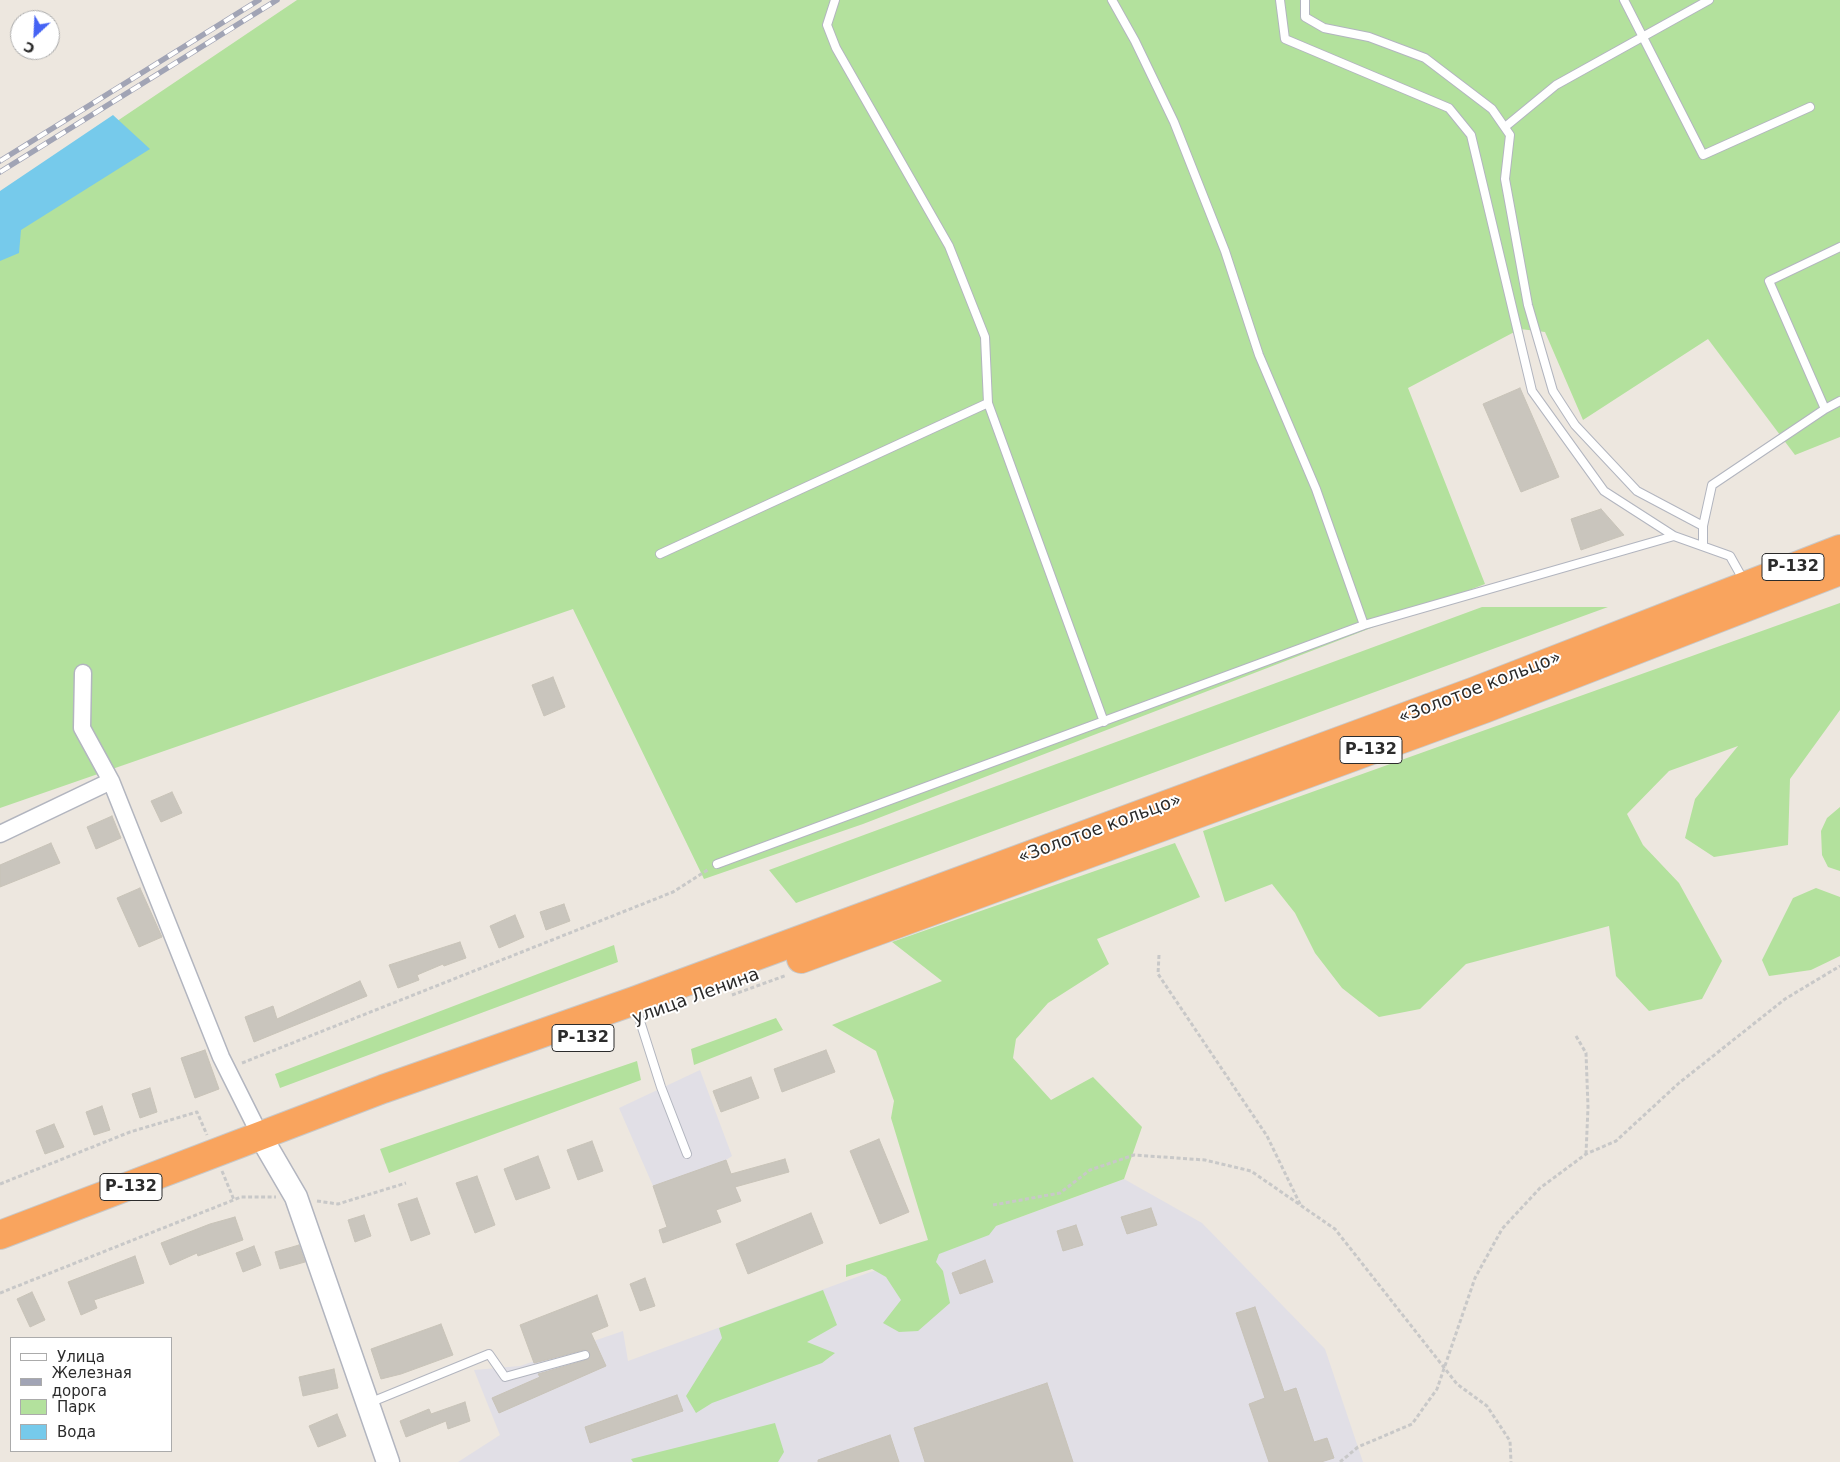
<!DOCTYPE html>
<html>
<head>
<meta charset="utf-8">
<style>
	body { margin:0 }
	#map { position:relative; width:1840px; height:1462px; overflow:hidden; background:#ede7df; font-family:"DejaVu Sans",sans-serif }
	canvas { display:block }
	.legend { position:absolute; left:10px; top:1337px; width:162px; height:115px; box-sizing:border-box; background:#fff; border:1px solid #ababab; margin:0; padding:6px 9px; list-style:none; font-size:15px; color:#2c2c2c }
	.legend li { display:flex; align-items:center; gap:10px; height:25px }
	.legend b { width:25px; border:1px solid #ababab }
	.north { position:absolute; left:10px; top:10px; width:50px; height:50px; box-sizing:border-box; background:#fff; border:1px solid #ababab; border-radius:50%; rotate:205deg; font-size:14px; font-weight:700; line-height:20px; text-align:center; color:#2c2c2c }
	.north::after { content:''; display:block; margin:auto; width:18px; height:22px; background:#4563f4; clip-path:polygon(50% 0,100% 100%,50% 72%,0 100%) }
</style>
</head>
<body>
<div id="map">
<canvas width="1840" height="1462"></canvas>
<ul class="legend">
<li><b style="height:6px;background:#fff"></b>Улица</li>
<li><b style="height:6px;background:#a1a4b5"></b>Железная дорога</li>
<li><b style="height:14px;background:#b3e19d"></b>Парк</li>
<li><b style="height:14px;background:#76caeb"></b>Вода</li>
</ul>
<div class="north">С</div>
</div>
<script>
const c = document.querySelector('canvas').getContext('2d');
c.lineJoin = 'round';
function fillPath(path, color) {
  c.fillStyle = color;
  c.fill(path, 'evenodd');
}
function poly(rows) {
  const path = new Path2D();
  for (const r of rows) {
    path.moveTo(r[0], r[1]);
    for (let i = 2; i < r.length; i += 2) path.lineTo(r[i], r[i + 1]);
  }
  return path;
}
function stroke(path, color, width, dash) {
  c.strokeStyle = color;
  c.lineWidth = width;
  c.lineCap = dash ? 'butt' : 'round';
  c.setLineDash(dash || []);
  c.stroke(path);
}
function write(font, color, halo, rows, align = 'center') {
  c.font = font + ' "DejaVu Sans",sans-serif';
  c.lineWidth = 4;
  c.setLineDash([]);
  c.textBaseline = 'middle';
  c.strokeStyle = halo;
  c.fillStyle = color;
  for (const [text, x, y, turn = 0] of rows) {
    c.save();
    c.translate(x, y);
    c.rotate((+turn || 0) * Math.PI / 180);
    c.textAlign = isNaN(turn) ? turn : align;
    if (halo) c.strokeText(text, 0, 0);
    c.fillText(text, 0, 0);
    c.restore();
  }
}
const industrial = poly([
	[700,1070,732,1156,726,1160,741,1201,716,1210,721,1222,663,1243,659,1230,667,1227,653,1186,619,1108],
	[1124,1179,1202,1223,1325,1349,1363,1462,458,1462,500,1435,474,1370,520,1366,623,1331,628,1361]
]);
const green = poly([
	[297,0,1840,0,1840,437,1795,455,1708,339,1583,420,1545,332,1520,329,1408,388,1485,584,863,824,704,879,573,609,0,808,0,196,34,177],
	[1840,603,1840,710,1790,779,1788,845,1714,857,1685,838,1695,799,1738,746,1669,771,1627,814,1643,845,1679,883,1722,961,1702,999,1649,1011,1616,976,1609,926,1466,964,1420,1009,1379,1017,1342,988,1315,953,1295,913,1272,884,1225,902,1203,831],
	[1482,607,1608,607,796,903,769,870],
	[1840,807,1840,871,1828,867,1822,855,1821,831,1827,818],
	[1175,843,1200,897,1097,939,1109,964,1048,1003,1016,1039,1013,1058,1051,1100,1093,1077,1142,1127,1124,1179,996,1226,989,1235,939,1254,936,1262,943,1271,950,1303,918,1331,899,1332,883,1323,901,1300,886,1277,872,1269,846,1277,846,1265,928,1240,891,1118,894,1101,876,1051,832,1025,942,981,892,942],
	[1816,888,1840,897,1840,956,1811,970,1769,976,1762,960,1793,898],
	[614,945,618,962,280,1088,275,1074],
	[776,1018,783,1030,694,1065,691,1049],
	[637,1061,641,1080,389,1173,380,1149],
	[823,1290,837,1325,807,1342,835,1353,822,1363,712,1403,696,1413,686,1396,722,1338,719,1328],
	[775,1423,784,1452,778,1462,633,1462,631,1459]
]);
const water = poly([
	[113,115,150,149,21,230,19,253,0,261,0,191]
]);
const building = poly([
	[1520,388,1559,477,1521,492,1483,404,1520,388],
	[1601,509,1624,535,1581,550,1571,519,1601,509],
	[553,677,565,707,544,716,532,685,553,677],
	[172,792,182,813,161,822,151,801,172,792],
	[112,816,121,838,96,849,87,827,112,816],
	[51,843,60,863,0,887,0,865,51,843],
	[140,888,162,937,139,947,117,898,140,888],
	[564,904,570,921,546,930,540,912,564,904],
	[515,915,524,937,499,948,490,926,515,915],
	[460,942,466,958,444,966,443,964,417,975,419,980,398,988,389,965,460,942],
	[360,981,367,996,254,1042,245,1017,273,1006,277,1019,360,981],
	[205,1050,219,1089,195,1098,181,1058,205,1050],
	[826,1050,835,1072,782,1092,774,1069,826,1050],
	[751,1077,759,1098,721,1112,713,1091,751,1077],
	[150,1088,157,1112,140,1118,132,1094,150,1088],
	[102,1106,110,1130,94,1135,86,1112,102,1106],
	[54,1124,64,1147,45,1154,36,1131,54,1124],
	[879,1139,909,1212,880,1224,850,1151,879,1139],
	[592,1141,603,1171,578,1180,567,1150,592,1141],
	[538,1156,550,1188,516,1200,504,1169,538,1156],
	[785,1159,789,1172,735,1187,741,1201,716,1210,721,1222,663,1243,659,1230,667,1227,653,1186,726,1160,731,1174,785,1159],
	[477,1176,495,1225,475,1233,456,1183,477,1176],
	[417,1198,430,1234,411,1241,398,1204,417,1198],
	[1151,1208,1157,1225,1127,1234,1121,1217,1151,1208],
	[811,1213,823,1243,748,1274,736,1244,811,1213],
	[364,1215,371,1236,355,1242,348,1220,364,1215],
	[235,1217,243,1240,198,1256,197,1253,170,1265,161,1243,210,1224,235,1217],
	[1076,1225,1083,1245,1063,1251,1057,1231,1076,1225],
	[299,1245,305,1262,280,1269,275,1252,299,1245],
	[254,1246,261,1265,243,1272,236,1253,254,1246],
	[135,1256,144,1283,94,1300,97,1308,81,1315,68,1282,135,1256],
	[985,1260,993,1282,960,1294,952,1273,985,1260],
	[645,1278,655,1306,640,1311,630,1284,645,1278],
	[32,1292,45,1320,30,1327,17,1299,32,1292],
	[597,1295,608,1326,591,1333,606,1366,499,1413,492,1398,540,1377,538,1374,586,1360,590,1356,589,1351,584,1350,534,1363,520,1325,597,1295],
	[1255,1307,1284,1392,1296,1388,1314,1442,1327,1438,1334,1458,1321,1462,1269,1462,1249,1404,1265,1398,1236,1313,1255,1307],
	[441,1324,453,1355,401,1374,381,1379,371,1349,441,1324],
	[334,1369,338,1388,303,1396,299,1377,334,1369],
	[1047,1383,1073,1462,925,1462,914,1428,1047,1383],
	[677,1395,683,1411,590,1443,585,1427,677,1395],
	[465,1402,470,1421,448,1429,446,1421,406,1437,400,1421,429,1409,431,1414,465,1402],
	[337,1414,346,1436,318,1447,309,1426,337,1414],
	[890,1435,899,1462,818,1462,818,1460,890,1435]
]);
const path = poly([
	[1159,955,1158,974,1267,1136,1300,1204],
	[732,995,787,975],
	[1576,1036,1586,1053,1588,1107,1586,1154],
	[242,1063,673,892,709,869],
	[222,1171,234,1200],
	[0,1184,130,1132,197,1112,207,1135],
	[317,1201,338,1204,406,1183],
	[993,1205,1060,1193,1090,1170,1134,1155,1205,1160,1251,1171,1335,1229,1457,1384,1487,1406,1510,1441,1511,1462],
	[0,1293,241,1197,276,1197],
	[1340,1462,1358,1447,1412,1424,1437,1389,1475,1278,1502,1229,1540,1188,1586,1154,1616,1141,1679,1083,1785,999,1840,966]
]);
const lane = poly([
	[835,0,827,25,836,48,949,246,985,337,988,403],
	[1112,0,1135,41,1174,122,1225,251,1259,355,1316,489,1364,625],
	[1280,0,1285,39,1449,108,1471,135,1532,391,1604,491,1674,536,1730,556,1744,581],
	[1305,0,1305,17,1324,28,1369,37,1425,58,1492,109,1510,135,1505,179,1528,305,1553,391,1575,425,1637,491,1703,526],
	[1624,0,1703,155,1810,107],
	[1505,127,1556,85,1709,0],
	[1825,409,1769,281,1840,247],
	[1703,546,1703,526,1712,485,1825,409,1840,401],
	[660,554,988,403,1104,722],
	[717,864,1364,625,1674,536],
	[639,1018,661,1087,687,1154],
	[369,1403,489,1354,505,1377,585,1355]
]);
const street = poly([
	[83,673,82,728,111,781,221,1057,261,1137],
	[0,834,111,781]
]);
const secondary = poly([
	[261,1137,296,1197,388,1462]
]);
const highway = poly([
	[801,959,1484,709,1840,571],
	[0,1235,383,1089,634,1001,1475,691,1840,549]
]);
const rail = poly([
	[0,161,259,0],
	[0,172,277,0]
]);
const shields = [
	[1793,567,62],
	[1371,750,62],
	[583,1038,62],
	[131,1187,62]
];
const shieldNames = [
	["Р-132",1793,567],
	["Р-132",1371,750],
	["Р-132",583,1038],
	["Р-132",131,1187]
];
const streetNames = [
	["«Золотое кольцо»",1480,688,-21],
	["«Золотое кольцо»",1100,829,-20],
	["улица Ленина",696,997,-20]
];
fillPath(industrial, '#e1dfe6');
fillPath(green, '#b3e19d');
fillPath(water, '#76caeb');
fillPath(building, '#c9c5bd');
stroke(building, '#c8c3b8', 1);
stroke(lane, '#b2b5bf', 10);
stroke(street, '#b2b5bf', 19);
stroke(secondary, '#b2b5bf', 25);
stroke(highway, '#c8c8c8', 30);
stroke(path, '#c8c8c8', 3, [4, 2.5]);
stroke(lane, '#fff', 8);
stroke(street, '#fff', 16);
stroke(secondary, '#fff', 22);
stroke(highway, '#f9a45e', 28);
stroke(rail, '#a1a4b5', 5.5);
stroke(rail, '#fff', 4, [11]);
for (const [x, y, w] of shields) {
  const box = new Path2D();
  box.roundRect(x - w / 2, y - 13.5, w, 27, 4);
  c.fillStyle = '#fff';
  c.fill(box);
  stroke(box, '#2c2c2c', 1);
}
write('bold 16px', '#2c2c2c', null, shieldNames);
write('18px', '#2c2c2c', '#fff', streetNames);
</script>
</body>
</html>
